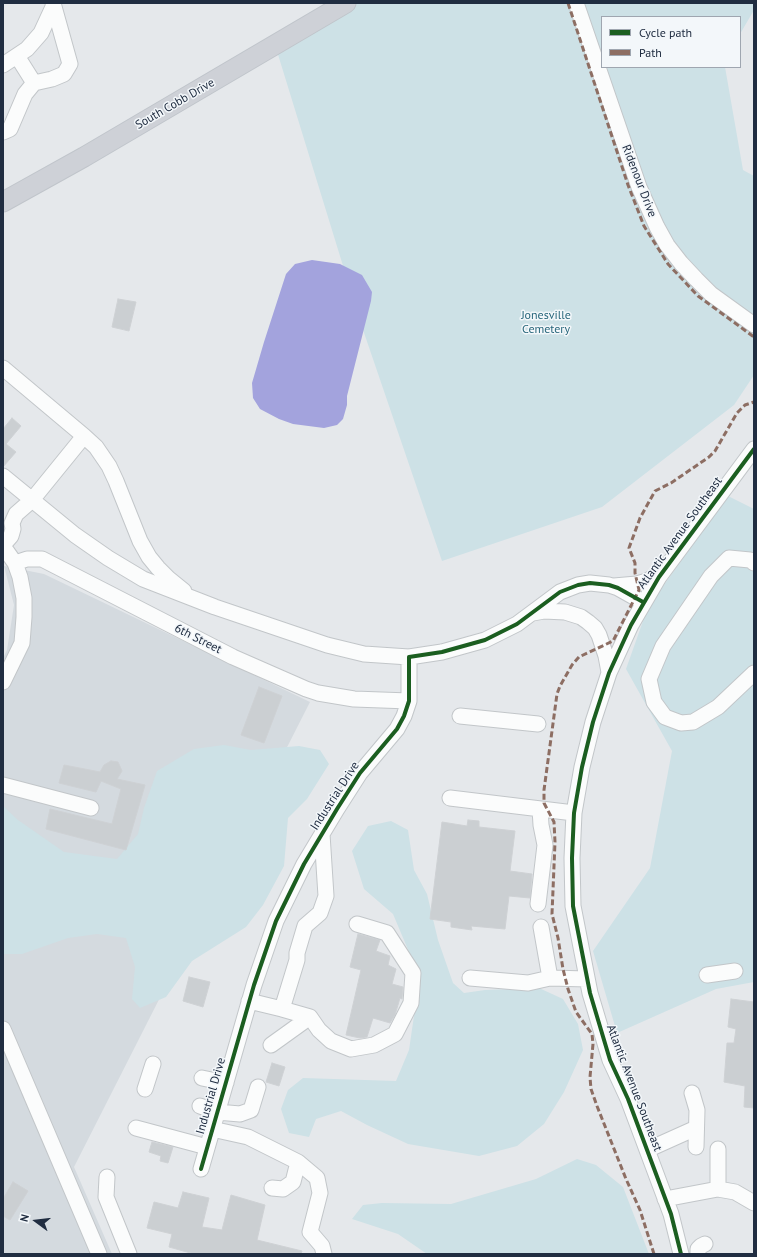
<!DOCTYPE html>
<html>
<head>
<meta charset="utf-8">
<style>
	body { margin:0 }
	#map { position:relative; width:757px; height:1257px; overflow:hidden; background:#e5e8eb; font-family:"PT Sans",sans-serif }
	canvas { display:block }
	.frame { position:absolute; inset:0; border:4px solid #202d41; pointer-events:none }
	.legend { position:absolute; left:601px; top:16px; width:140px; height:52px; box-sizing:border-box; background:#f3f7fa; border:1px solid #9fa6b0; margin:0; padding:5px 7px; list-style:none; font-size:12px; color:#202d41 }
	.legend li { display:flex; align-items:center; gap:8px; height:20px }
	.legend b { width:20px; border:1px solid #9fa6b0 }
	.north { position:absolute; left:16px; top:1201px; width:40px; height:40px; -webkit-text-stroke:3px #f3f7fa; paint-order:stroke; rotate:285deg; font-size:11px; font-weight:700; line-height:16px; text-align:center; color:#202d41 }
	.north::after { content:''; display:block; margin:auto; width:14px; height:18px; background:#202d41; clip-path:polygon(50% 0,100% 100%,50% 72%,0 100%) }
</style>
</head>
<body>
<div id="map">
<canvas width="757" height="1257"></canvas>
<div class="frame"></div>
<ul class="legend">
<li><b style="height:5px;background:#1b5e20"></b>Cycle path</li>
<li><b style="height:5px;background:#8d6e63"></b>Path</li>
</ul>
<div class="north">N</div>
</div>
<script>
const c = document.querySelector('canvas').getContext('2d');
c.lineJoin = 'round';
function fillPath(path, color) {
  c.fillStyle = color;
  c.fill(path, 'evenodd');
}
function poly(rows) {
  const path = new Path2D();
  for (const r of rows) {
    path.moveTo(r[0], r[1]);
    for (let i = 2; i < r.length; i += 2) path.lineTo(r[i], r[i + 1]);
  }
  return path;
}
function stroke(path, color, width, dash) {
  c.strokeStyle = color;
  c.lineWidth = width;
  c.lineCap = dash ? 'butt' : 'round';
  c.setLineDash(dash || []);
  c.stroke(path);
}
function write(font, color, halo, rows, align = 'center') {
  c.font = font + ' "PT Sans",sans-serif';
  c.lineWidth = 3;
  c.setLineDash([]);
  c.textBaseline = 'middle';
  c.strokeStyle = halo;
  c.fillStyle = color;
  for (const [text, x, y, turn = 0] of rows) {
    c.save();
    c.translate(x, y);
    c.rotate((+turn || 0) * Math.PI / 180);
    c.textAlign = isNaN(turn) ? turn : align;
    if (halo) c.strokeText(text, 0, 0);
    c.fillText(text, 0, 0);
    c.restore();
  }
}
const built = poly([
	[4,566,44,574,310,702,74,1167,112,1254,3,1254,3,658,7,650,14,605]
]);
const green = poly([
	[349,3,754,3,754,10,740,34,740,17,602,17,602,67,725,67,743,170,754,176,754,375,734,405,602,507,442,561,360,321,276,48],
	[728,496,754,509,754,982,716,989,617,1033,593,951,650,868,672,751,626,669,648,607],
	[224,745,251,750,299,746,320,750,329,764,307,799,288,818,284,866,263,905,246,927,192,961,166,997,140,1008,132,999,135,967,126,938,97,934,68,938,22,954,3,954,3,806,18,820,64,852,117,859,138,834,144,808,157,771,194,749],
	[391,821,408,830,414,870,427,894,438,940,453,983,464,993,485,990,539,988,563,999,578,1024,583,1050,564,1092,544,1124,517,1146,479,1156,408,1144,367,1125,341,1111,316,1119,309,1137,289,1133,281,1109,288,1090,303,1078,396,1081,409,1050,415,1009,409,952,393,914,364,889,352,851,368,826],
	[577,1159,596,1165,623,1187,649,1254,427,1254,398,1234,352,1219,363,1205,382,1203,451,1204,536,1179]
]);
const water = poly([
	[312,260,340,264,362,275,372,292,371,301,347,396,347,405,343,419,337,425,324,428,293,424,279,419,260,409,253,398,252,383,264,342,286,274,295,264]
]);
const building = poly([
	[118,299,136,302,129,331,112,327,118,299],
	[12,418,21,426,6,444,16,452,3,467,3,429,12,418],
	[259,687,282,696,264,743,241,735,259,687],
	[111,761,118,762,122,771,117,779,145,785,126,850,46,829,50,809,112,824,121,789,101,781,96,792,59,783,64,765,100,772,104,765,111,761],
	[468,820,479,821,479,827,515,831,510,871,532,874,530,898,509,896,505,929,471,926,472,930,451,927,451,922,430,919,442,822,467,826,468,820],
	[358,934,380,940,376,951,390,956,388,965,396,969,392,984,403,987,402,999,400,998,395,1015,390,1023,373,1018,367,1037,360,1038,346,1035,361,970,350,967,358,934],
	[189,977,210,982,203,1007,183,1001,189,977],
	[731,999,754,1002,754,1108,744,1107,745,1086,724,1082,727,1043,734,1043,736,1029,728,1027,731,999],
	[272,1063,285,1067,279,1086,266,1082,272,1063],
	[152,1142,173,1147,168,1163,160,1161,161,1156,149,1152,152,1142],
	[13,1182,28,1191,10,1220,3,1216,3,1199,13,1182],
	[183,1192,209,1198,202,1227,222,1230,231,1195,265,1205,257,1240,302,1251,301,1254,194,1254,169,1247,172,1234,147,1228,154,1202,178,1208,183,1192]
]);
const minor = poly([
	[576,3,639,187,657,227,667,245,681,263,696,279,711,294,754,325],
	[17,56,34,83],
	[3,65,27,49,41,33,53,7],
	[3,132,10,129,25,94,34,83,52,79,64,74,70,64,53,3],
	[3,368,84,436,96,447,109,466,116,481,140,541,149,557,158,568,168,578,184,591],
	[3,476,75,535,108,558,143,579,215,607,327,645,364,654,409,657],
	[3,545,11,536,13,529,12,523,16,514,32,500,84,436],
	[3,546,15,563,27,559,42,559,233,657,306,689,318,693,354,699,409,701],
	[754,563,750,560,729,558,711,576,663,646,649,679,654,702,665,717,681,723,693,722,718,707,754,673],
	[614,586,637,584,647,581,661,573],
	[533,613,544,611,565,612,581,617,588,622,595,628,599,635,606,656,609,672],
	[3,682,22,643,24,617,24,598,20,577,15,563],
	[460,716,538,724],
	[3,785,91,808],
	[450,798,574,813],
	[538,904,545,845,541,825,540,809],
	[541,927,550,978],
	[707,975,735,971],
	[470,978,528,983,550,978,587,979],
	[249,1001,282,1009,297,960,297,953,305,926,320,913,326,896,322,834],
	[282,1009,310,1017,319,1030,331,1041,351,1049,374,1045,395,1034,411,1003,413,973,387,933,357,924],
	[3,1029,99,1254],
	[271,1045,310,1017],
	[202,1078,226,1083],
	[145,1089,153,1064],
	[692,1093,697,1110,696,1147],
	[200,1106,217,1112,240,1114,251,1110,258,1087],
	[136,1128,207,1147],
	[212,1129,248,1137,298,1162,317,1178,320,1193,310,1232,322,1246,324,1254],
	[718,1149,718,1189],
	[647,1150,696,1128],
	[201,1169,254,985,276,921,304,864,337,809,360,773,397,729,404,716,409,701,409,657,442,652,485,640,517,624,560,592,578,585,590,583,609,585,618,588,643,602],
	[107,1177,106,1197,129,1254],
	[272,1188,283,1189,293,1182,298,1162],
	[665,1199,718,1189,735,1192,754,1203],
	[681,1254,671,1214,628,1099,610,1060,590,993,573,906,572,858,574,813,582,767,593,722,609,673,631,625,659,577,754,449],
	[698,1254,698,1249,701,1246,705,1244]
]);
const major = poly([
	[3,202,84,157,346,3]
]);
const quiet = poly([
	[568,3,628,185,644,226,668,264,698,296,754,337],
	[654,1254,640,1210,626,1179,597,1106,591,1089,590,1077,593,1044,592,1034,576,1012,568,989,563,969,558,938,552,914,555,842,554,822,544,803,544,790,557,694,560,686,572,665,579,657,613,641,639,590,635,573,635,563,629,548,640,518,655,491,671,483,709,457,715,451,737,413,745,405,754,402]
]);
const cycleway = poly([
	[201,1169,254,985,276,921,304,864,337,809,360,773,397,729,404,716,409,701,409,657,442,652,485,640,517,624,560,592,578,585,590,583,609,585,618,588,643,602],
	[681,1254,671,1214,628,1099,610,1060,590,993,573,906,572,858,574,813,582,767,593,722,609,673,631,625,659,577,754,449]
]);
const streetNames = [
	["South Cobb Drive",175,104,-30],
	["Ridenour Drive",639,181,69],
	["Atlantic Avenue Southeast",680,533,-54],
	["6th Street",198,639,27],
	["Industrial Drive",335,796,-57],
	["Atlantic Avenue Southeast",634,1088,69],
	["Industrial Drive",211,1096,-74]
];
const parkNames = [
	["Jonesville",546,316],
	["Cemetery",546,330]
];
fillPath(built, '#d4dadf');
fillPath(green, '#cde1e6');
fillPath(water, '#a3a3dd');
fillPath(building, '#cbcfd2');
stroke(building, '#ced1d4', 1);
stroke(minor, '#c2c6c9', 17);
stroke(major, '#c0c5cb', 21);
stroke(minor, '#fbfcfc', 15);
stroke(major, '#ced1d7', 19);
stroke(quiet, '#8d6e63', 3, [6, 3]);
stroke(cycleway, '#1b5e20', 4);
write('12px', '#202d41', '#f3f7fa', streetNames);
write('12px', '#27667b', '#f3f7fa', parkNames);
</script>
</body>
</html>
